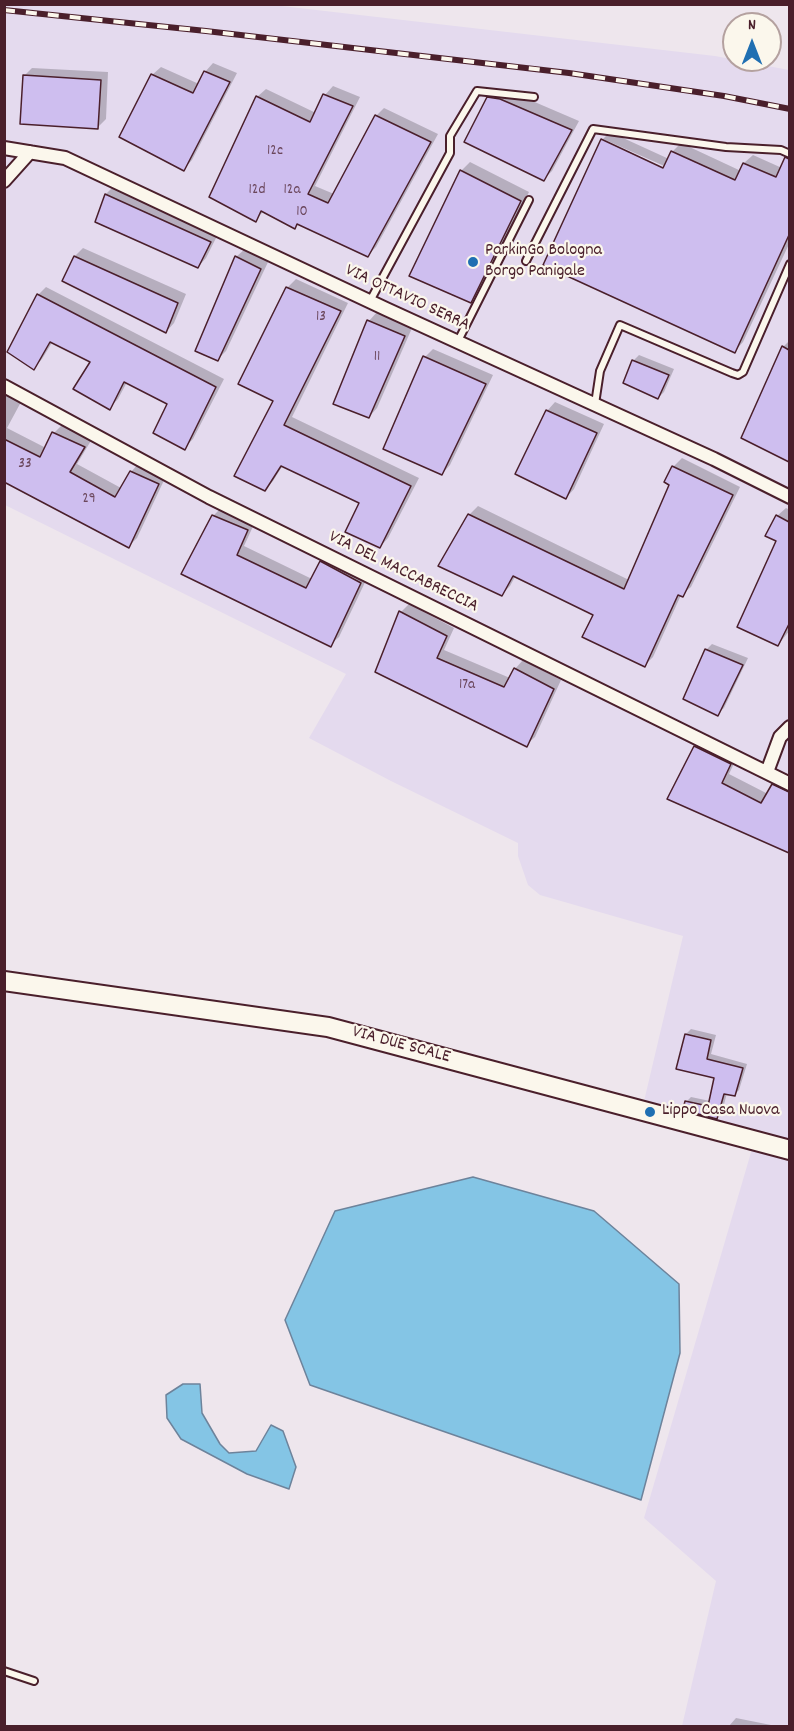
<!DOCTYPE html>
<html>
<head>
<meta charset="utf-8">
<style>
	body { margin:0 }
	#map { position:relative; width:794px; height:1731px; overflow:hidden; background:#eee6ed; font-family:Dekko,sans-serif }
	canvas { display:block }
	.frame { position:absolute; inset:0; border:6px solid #4a1f2b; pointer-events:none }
	.north { position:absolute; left:722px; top:12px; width:60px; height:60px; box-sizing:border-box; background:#fbf7ec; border:2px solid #b4a19f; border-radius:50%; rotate:0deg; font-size:16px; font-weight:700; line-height:24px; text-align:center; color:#4a1f2b }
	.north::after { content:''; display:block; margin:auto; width:21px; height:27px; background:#1f6fb2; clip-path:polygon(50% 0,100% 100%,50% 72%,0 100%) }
</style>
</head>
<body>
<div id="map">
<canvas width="794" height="1731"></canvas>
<div class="frame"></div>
<div class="north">N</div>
</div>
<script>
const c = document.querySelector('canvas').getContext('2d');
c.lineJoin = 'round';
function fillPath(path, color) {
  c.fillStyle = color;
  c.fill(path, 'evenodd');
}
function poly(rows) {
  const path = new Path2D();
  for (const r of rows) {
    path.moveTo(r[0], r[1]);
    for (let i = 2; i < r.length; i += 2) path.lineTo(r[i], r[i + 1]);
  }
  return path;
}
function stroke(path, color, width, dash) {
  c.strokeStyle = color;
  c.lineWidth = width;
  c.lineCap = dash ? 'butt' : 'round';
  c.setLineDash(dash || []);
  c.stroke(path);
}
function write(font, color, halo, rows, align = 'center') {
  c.font = font + ' Dekko,sans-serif';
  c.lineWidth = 4.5;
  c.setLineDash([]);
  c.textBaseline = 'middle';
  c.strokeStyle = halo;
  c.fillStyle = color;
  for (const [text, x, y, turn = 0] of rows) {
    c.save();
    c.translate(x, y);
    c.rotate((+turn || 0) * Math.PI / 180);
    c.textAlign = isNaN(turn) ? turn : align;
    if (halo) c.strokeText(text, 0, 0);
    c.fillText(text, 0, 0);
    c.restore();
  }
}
const built = poly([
	[4,5,273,5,715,56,789,70,789,1726,682,1726,716,1581,644,1518,752,1149,641,1114,683,936,540,895,528,885,518,856,518,843,391,781,309,738,346,674,5,505]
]);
const water = poly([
	[473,1177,594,1211,679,1284,680,1353,641,1500,310,1385,285,1320,335,1211,473,1177],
	[183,1384,200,1384,202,1413,220,1444,229,1453,256,1451,271,1425,283,1431,296,1467,289,1489,247,1474,181,1439,167,1418,166,1395,183,1384]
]);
const shadow = poly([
	[213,63,237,73,192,160,184,169,152,75,161,67,199,84,205,72],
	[32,68,108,72,106,119,97,128,24,76],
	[333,86,360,97,315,186,334,194,376,116,384,108,438,134,376,247,368,255,299,223,294,227,263,212,255,220,257,97,266,89,316,113,325,95],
	[496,90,509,91,579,121,552,171,544,179,488,98],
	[610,132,669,159,672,152,681,143,741,171,744,163,753,155,782,168,790,157,790,242,743,342,735,351,602,140],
	[603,139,671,169,670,172,603,142],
	[470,162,529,192,479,293,471,301,461,171],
	[114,186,218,234,206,258,198,267,106,194],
	[83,248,186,294,174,323,166,332,64,281,75,256],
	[245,249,269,260,226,351,218,359,236,257],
	[296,279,348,303,292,417,419,478,388,538,380,547,360,502,283,465,273,481,264,490,287,288],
	[46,287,224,379,193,439,184,448,169,403,127,382,118,399,109,408,93,362,53,341,42,359,34,368,38,295],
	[377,312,412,328,377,408,369,417,335,403,369,321],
	[790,340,790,461,743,437,783,347],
	[433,349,493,375,450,465,442,474,425,357],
	[639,355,674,369,664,392,658,398,633,361],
	[4,394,21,402,7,428,46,448,54,433,62,425,92,439,77,464,121,488,131,472,139,463,166,476,137,538,129,546,4,481],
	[555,402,604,424,574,489,566,498,547,411],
	[682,458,740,487,691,587,681,595,653,657,645,665,595,614,516,575,510,586,501,595,440,566,469,515,478,506,629,580,671,484,666,482,673,467],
	[222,507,255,522,244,546,312,579,321,562,329,554,369,574,339,637,330,645,183,573,213,516],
	[786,508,790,510,790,630,778,645,777,516],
	[409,604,454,628,444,650,510,678,515,669,523,660,561,680,535,737,526,745,377,671,401,612],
	[712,644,748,658,724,708,717,714,706,650],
	[704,739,738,755,729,774,768,794,781,777,790,780,790,847,787,850,669,799,696,747],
	[691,1029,716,1035,711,1054,747,1064,739,1090,734,1095,727,1093,722,1112,717,1117,686,1102,691,1097,710,1101,716,1077,686,1034],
	[736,1718,776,1726,729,1726]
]);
const building = poly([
	[204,71,230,82,184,171,119,137,151,74,193,93,204,71],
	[23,75,101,80,98,129,20,124,23,75],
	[323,94,353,106,308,194,328,203,375,115,431,142,368,257,297,224,295,229,261,211,256,222,209,197,256,96,310,122,323,94],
	[487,97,500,99,572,130,544,181,464,142,487,97],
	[601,139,663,168,671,151,735,180,743,163,776,177,785,157,789,159,789,235,735,353,543,265,601,139],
	[460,170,521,201,471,303,409,276,460,170],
	[105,194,211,242,198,268,95,222,105,194],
	[74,256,178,303,166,333,62,281,74,256],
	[235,256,261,269,218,361,195,351,235,256],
	[286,287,341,311,284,425,411,486,380,548,345,532,359,503,281,466,265,491,234,476,273,401,238,384,286,287],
	[37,294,216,387,185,450,153,433,167,404,124,382,110,410,73,389,90,362,50,342,34,370,7,352,37,294],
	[367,320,405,336,369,418,333,404,367,320],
	[782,346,789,350,789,462,741,438,782,346],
	[423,356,486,384,442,475,383,449,423,356],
	[632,360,669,375,658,399,623,383,632,360],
	[546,410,597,433,566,499,515,474,546,410],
	[52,432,85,447,70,472,115,497,130,471,159,484,129,548,4,482,4,439,40,457,52,432],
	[672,466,733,495,683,597,678,595,645,667,582,637,593,615,513,576,502,596,438,566,468,514,624,589,669,485,664,482,672,466],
	[212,515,248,530,237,555,306,588,320,561,361,583,331,647,181,574,212,515],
	[776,515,789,522,789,624,778,646,737,627,776,541,765,536,776,515],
	[399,611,447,636,437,658,504,687,514,668,554,689,527,747,375,672,399,611],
	[705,649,743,665,718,716,683,699,705,649],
	[694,746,731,764,722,783,761,803,772,784,789,792,789,853,667,799,694,746],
	[685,1034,711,1040,707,1059,743,1068,735,1096,724,1094,717,1119,683,1110,685,1101,708,1106,714,1078,676,1069,685,1034]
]);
const lane = poly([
	[526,261,593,129,726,147,781,150,790,154],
	[370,301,450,153,450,136,477,91,534,97],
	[458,341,529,200],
	[595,404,600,371,620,325,732,373,738,375,743,372,790,264],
	[4,1671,34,1681]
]);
const street = poly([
	[4,148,65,158,386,309,714,459,790,497],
	[4,181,30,152],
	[4,386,209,497,790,784],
	[767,772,780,737,790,727]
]);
const secondary = poly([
	[4,981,328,1027,790,1150]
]);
const rail = poly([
	[4,10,206,31,569,73,724,96,790,109]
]);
const markers = [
	[473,262,6,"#1f6fb2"],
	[650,1112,6,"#1f6fb2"]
];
const numberNames = [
	["12c",275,152],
	["12d",257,191],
	["12a",292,191],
	["10",302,213],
	["13",321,318],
	["11",377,358],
	["33",25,465],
	["29",89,500],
	["17a",467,686]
];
const poiNames = [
	["ParkinGo Bologna",485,252],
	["Borgo Panigale",485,273],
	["Lippo Casa Nuova",662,1112]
];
const streetNames = [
	["VIA OTTAVIO SERRA",407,299,25],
	["VIA DEL MACCABRECCIA",403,573,26],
	["VIA DUE SCALE",401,1046,15]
];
fillPath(built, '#e4daee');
fillPath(water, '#84c5e5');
stroke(water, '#6d839b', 1.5);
fillPath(shadow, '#0003');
fillPath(building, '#cebeef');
stroke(building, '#4a1f2b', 1.5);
stroke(lane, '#4a1f2b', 10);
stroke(street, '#4a1f2b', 16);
stroke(secondary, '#4a1f2b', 22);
stroke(lane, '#fbf7ec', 6);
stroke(street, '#fbf7ec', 12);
stroke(secondary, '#fbf7ec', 18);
stroke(rail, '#4a1f2b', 6);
stroke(rail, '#fbf7ec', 4, [11]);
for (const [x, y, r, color] of markers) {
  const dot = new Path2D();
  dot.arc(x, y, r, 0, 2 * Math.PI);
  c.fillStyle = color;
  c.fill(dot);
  stroke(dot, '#fbf7ec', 2);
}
write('15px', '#6b475c', null, numberNames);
write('18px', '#4a1f2b', '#fbf7ec', poiNames, 'left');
write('18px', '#4a1f2b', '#fbf7ec', streetNames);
</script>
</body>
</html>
